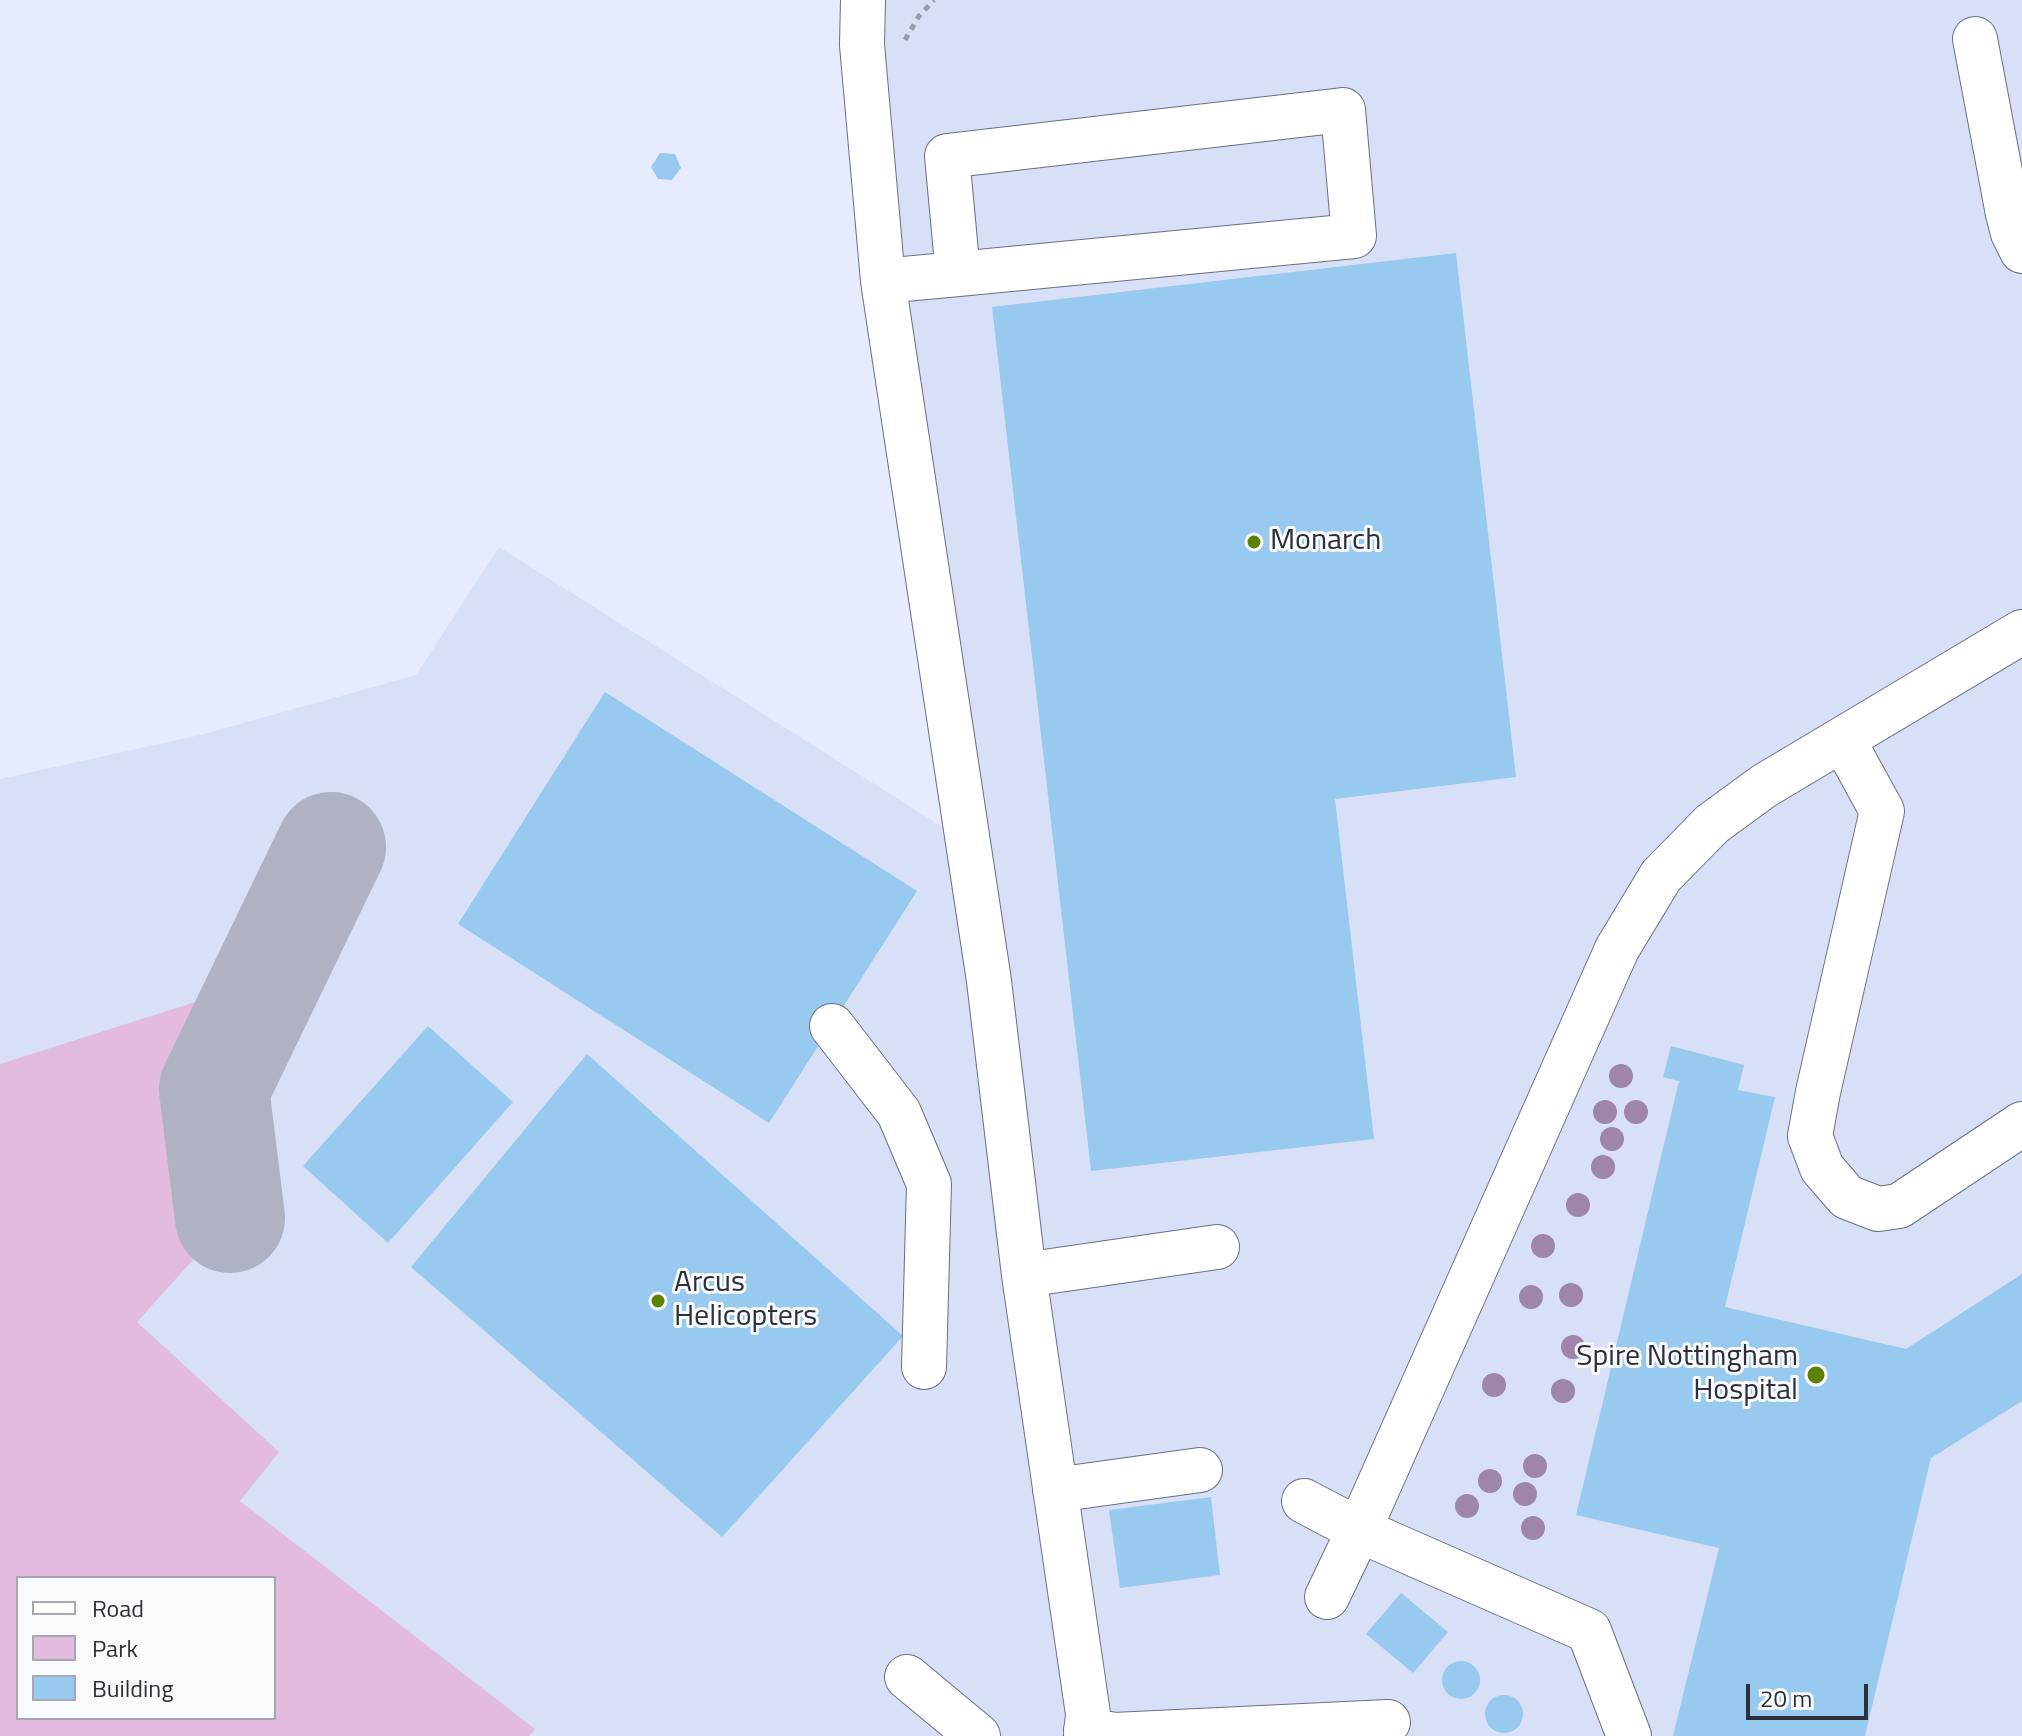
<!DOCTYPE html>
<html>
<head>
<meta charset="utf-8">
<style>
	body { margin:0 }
	#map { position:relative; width:2022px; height:1736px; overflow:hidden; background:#e6ecfe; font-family:"Titillium Web",sans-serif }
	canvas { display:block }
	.legend { position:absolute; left:16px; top:1576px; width:260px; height:144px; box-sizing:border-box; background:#f8fafe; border:2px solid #a7a9af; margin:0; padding:10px 14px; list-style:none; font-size:24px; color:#2d3039 }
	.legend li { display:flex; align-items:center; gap:16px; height:40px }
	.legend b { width:40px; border:2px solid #a7a9af }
	.scale { position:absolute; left:1746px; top:1684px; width:122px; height:36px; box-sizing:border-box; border:4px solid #2d3039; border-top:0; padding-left:10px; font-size:24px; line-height:28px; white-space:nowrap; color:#2d3039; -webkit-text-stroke:6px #f8fafe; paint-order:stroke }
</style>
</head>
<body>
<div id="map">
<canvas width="2022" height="1736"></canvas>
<ul class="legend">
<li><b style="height:10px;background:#fff"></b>Road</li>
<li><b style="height:22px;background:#e2bbdf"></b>Park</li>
<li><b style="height:22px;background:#98c9ef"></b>Building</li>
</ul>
<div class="scale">20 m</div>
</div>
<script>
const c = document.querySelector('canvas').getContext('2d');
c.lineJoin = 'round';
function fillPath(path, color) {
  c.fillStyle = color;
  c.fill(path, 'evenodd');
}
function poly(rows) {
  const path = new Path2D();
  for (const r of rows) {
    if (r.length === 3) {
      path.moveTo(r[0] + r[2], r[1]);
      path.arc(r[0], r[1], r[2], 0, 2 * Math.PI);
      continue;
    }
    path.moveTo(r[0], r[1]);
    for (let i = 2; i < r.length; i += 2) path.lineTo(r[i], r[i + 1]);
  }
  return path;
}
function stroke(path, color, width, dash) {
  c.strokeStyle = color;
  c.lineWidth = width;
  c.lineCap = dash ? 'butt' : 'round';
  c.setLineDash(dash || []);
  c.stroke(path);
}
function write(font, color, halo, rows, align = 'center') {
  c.font = font + ' "Titillium Web",sans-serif';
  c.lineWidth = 6;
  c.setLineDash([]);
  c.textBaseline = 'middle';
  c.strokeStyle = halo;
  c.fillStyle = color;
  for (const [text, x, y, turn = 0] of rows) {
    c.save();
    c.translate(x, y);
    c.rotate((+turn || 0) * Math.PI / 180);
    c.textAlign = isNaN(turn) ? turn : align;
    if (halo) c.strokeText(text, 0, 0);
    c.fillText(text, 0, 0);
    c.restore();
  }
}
const built = poly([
	[843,0,2022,0,2022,1736,0,1736,0,779,200,735,416,675,499,547,952,833],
	[18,1578,274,1578,274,1718,18,1718]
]);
const green = poly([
	[252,984,181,1095,211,1240,137,1322,279,1452,240,1501,535,1729,529,1736,0,1736,0,1064],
	[18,1578,274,1578,274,1718,18,1718]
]);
const taxiway = poly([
	[230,1218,214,1089,331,847]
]);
const building = poly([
	[660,153,675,154,681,168,672,180,658,179,651,167],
	[1456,253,1516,777,1335,799,1374,1139,1091,1171,992,307],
	[605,692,917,891,769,1123,458,924],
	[428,1026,513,1102,388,1243,303,1166],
	[1671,1046,1744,1065,1738,1090,1775,1097,1725,1307,1906,1349,2022,1274,2022,1401,1931,1458,1865,1736,1673,1736,1719,1548,1576,1515,1679,1081,1663,1077],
	[587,1054,903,1336,722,1537,411,1267],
	[1211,1497,1220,1575,1120,1588,1109,1510],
	[1401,1593,1448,1632,1413,1673,1366,1634],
	[1461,1680,19],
	[1504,1714,19]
]);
const path = poly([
	[905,40,919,16,934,0]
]);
const minor = poly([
	[863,0,862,45,883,281,989,981,1024,1275,1088,1714,1086,1736],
	[1975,39,2008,214,2013,233,2022,251],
	[883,281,958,274,1354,236,1343,110,947,156,958,274],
	[1843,740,1882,811,1818,1092,1810,1136,1822,1168,1847,1197,1878,1209,1899,1206,2022,1124],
	[832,1026,899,1113,929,1184,924,1367],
	[1024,1275,1217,1247],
	[1055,1490,1200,1470],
	[1304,1501,1359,1530,1589,1631,1629,1736],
	[1327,1597,1359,1530,1617,949,1661,876,1712,824,1764,786,2022,632],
	[907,1677,978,1736],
	[1086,1730,1114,1735,1388,1722]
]);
const trees = [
	[1621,1076],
	[1605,1112],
	[1636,1112],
	[1612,1139],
	[1603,1167],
	[1578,1205],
	[1543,1246],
	[1571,1295],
	[1531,1297],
	[1573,1347],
	[1494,1385],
	[1563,1391],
	[1535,1466],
	[1490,1481],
	[1525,1494],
	[1467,1506],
	[1533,1528]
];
const markers = [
	[1254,542,8,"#5b8201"],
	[658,1301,8,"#5b8201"],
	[1816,1375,10,"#5b8201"]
];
const poiNames = [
	["Monarch",1270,542],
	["Arcus",674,1284],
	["Helicopters",674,1318],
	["Spire Nottingham",1798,1358,"right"],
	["Hospital",1798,1392,"right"]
];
fillPath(built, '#d8e0f8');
fillPath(green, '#e2bbdf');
stroke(taxiway, '#aeb2c2', 110);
fillPath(building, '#98c9ef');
stroke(minor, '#696f83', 46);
stroke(path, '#989dab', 5, [6, 6]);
stroke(minor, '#fff', 44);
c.fillStyle = '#9f85a9';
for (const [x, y] of trees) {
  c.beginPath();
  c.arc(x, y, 12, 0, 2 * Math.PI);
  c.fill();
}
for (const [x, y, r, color] of markers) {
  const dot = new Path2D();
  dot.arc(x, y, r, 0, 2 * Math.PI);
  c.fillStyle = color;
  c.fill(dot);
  stroke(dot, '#f8fafe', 3);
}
write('30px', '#2d3039', '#f8fafe', poiNames, 'left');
</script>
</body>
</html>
